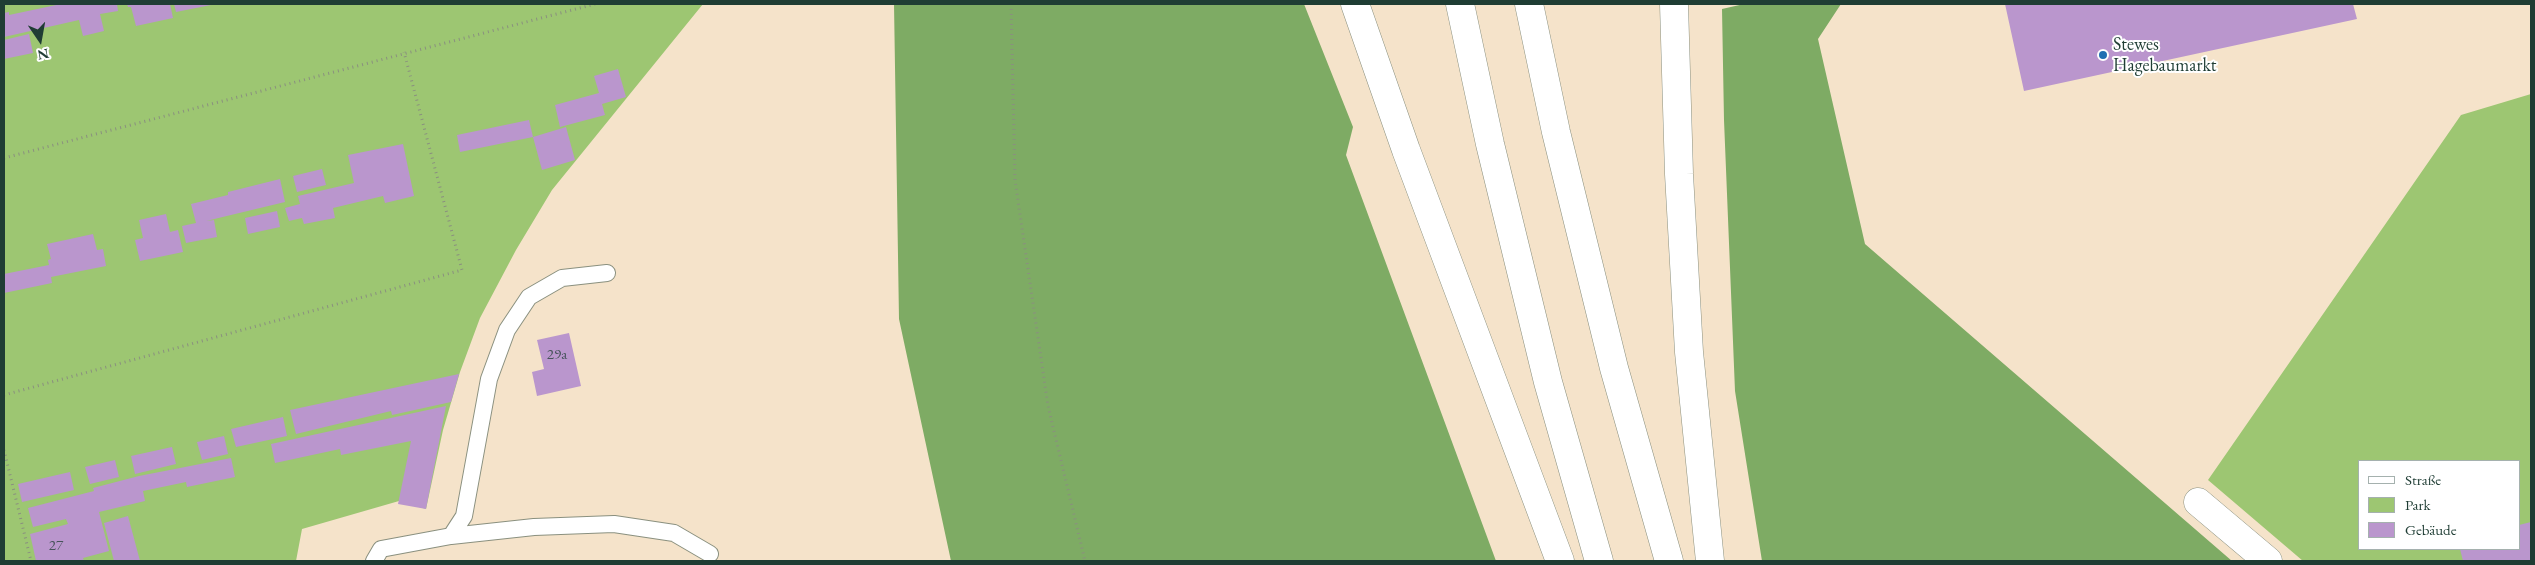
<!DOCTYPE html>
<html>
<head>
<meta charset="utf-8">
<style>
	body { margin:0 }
	#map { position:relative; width:2535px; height:565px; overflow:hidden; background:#f5e3ca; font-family:"EB Garamond",serif }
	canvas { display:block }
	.frame { position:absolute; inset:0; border:5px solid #1f3d34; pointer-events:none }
	.legend { position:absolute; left:2358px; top:460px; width:162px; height:90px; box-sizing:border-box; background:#fff; border:1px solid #a5b1ae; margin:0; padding:6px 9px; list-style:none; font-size:15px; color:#1f3d34 }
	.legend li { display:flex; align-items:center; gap:10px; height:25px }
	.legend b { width:25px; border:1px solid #a5b1ae }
	.north { position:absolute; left:15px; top:15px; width:50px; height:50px; -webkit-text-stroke:4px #fff; paint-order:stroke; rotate:168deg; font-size:14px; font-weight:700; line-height:20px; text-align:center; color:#1f3d34 }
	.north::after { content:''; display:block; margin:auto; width:18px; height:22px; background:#1f3d34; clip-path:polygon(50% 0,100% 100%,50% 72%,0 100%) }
</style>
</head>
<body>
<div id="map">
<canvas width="2535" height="565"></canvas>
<div class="frame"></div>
<ul class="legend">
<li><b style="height:6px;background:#fff"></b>Straße</li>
<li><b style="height:14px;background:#9dc672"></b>Park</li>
<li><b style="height:14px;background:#ba96cd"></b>Gebäude</li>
</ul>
<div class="north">N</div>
</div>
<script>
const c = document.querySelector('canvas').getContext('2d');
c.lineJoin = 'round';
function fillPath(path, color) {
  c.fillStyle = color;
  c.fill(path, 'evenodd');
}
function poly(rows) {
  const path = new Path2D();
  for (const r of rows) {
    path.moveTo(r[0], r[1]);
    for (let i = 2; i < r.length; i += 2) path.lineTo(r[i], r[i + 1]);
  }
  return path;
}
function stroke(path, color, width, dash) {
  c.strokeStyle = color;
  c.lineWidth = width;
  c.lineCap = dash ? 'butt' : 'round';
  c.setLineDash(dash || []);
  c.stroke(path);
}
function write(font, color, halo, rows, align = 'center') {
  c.font = font + ' "EB Garamond",serif';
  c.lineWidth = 4;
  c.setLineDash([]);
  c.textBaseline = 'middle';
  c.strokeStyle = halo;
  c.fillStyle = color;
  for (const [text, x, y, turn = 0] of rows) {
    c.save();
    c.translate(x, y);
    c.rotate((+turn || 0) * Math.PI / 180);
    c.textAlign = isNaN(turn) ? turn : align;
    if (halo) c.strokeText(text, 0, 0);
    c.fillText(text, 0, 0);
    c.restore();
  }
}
const green = poly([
	[4,4,703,4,552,190,516,250,480,318,460,372,443,430,426,509,399,501,302,529,296,561,4,561],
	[2531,94,2531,561,2303,561,2208,480,2461,115],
	[2359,461,2519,461,2519,549,2359,549]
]);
const forest = poly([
	[894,4,1304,4,1353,127,1346,155,1496,561,951,561,899,319],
	[1744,4,1841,4,1818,39,1865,244,2232,561,1762,561,1735,391,1724,120,1722,9]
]);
const building = poly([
	[61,4,117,4,118,11,100,14,104,31,83,36,79,20,4,37,4,13,9,12,9,15],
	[127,4,170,4,173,18,136,26,131,7,128,7],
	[174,4,211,4,211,5,176,12],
	[2005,4,2353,4,2357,19,2024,91],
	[29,34,33,53,4,59,4,40],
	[618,69,626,97,602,104,605,115,560,127,555,105,599,93,594,76],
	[529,120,533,137,460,152,457,135],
	[566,127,575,160,542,170,533,137],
	[403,144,414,196,385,203,383,196,333,208,335,218,304,224,302,218,289,221,285,208,300,204,298,196,354,183,348,155],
	[322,169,326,185,297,192,293,176],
	[280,179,285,202,206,221,214,220,217,237,186,243,182,226,196,223,191,204,228,195,228,192],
	[277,211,280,227,248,234,245,218],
	[166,214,170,232,178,230,183,252,140,261,135,240,143,238,139,220],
	[93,234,97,250,103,249,106,266,51,277,52,283,4,293,4,274,49,265,48,260,51,259,47,244],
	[569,333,581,386,537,396,532,372,544,369,537,340],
	[459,374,451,402,392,415,391,411,296,434,290,410],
	[446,406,426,509,398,504,411,441,341,455,340,449,275,463,271,444],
	[283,417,287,436,236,447,231,429],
	[224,436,228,454,202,460,197,442],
	[172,447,176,464,135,474,131,456],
	[231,458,235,477,187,487,186,482,143,491,145,501,99,512,109,551,83,558,84,561,36,561,30,534,68,524,66,519,33,527,28,508,94,491,93,488,139,476],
	[115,460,119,477,90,484,85,467],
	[70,472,74,490,22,502,18,484],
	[128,516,140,561,114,561,104,523],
	[2531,522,2531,561,2463,561,2460,549,2519,549,2519,525]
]);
const path = poly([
	[1011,4,1015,180,1048,406,1085,561],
	[4,158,595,4],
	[4,395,462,270,404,52],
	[4,450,31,561]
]);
const service = poly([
	[451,536,534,527,614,524,674,533,710,554],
	[374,561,381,549,451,536,464,516,489,379,507,330,529,297,562,278,607,273]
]);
const minor = poly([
	[2198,502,2268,561]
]);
const motorway = poly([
	[1355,4,1406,150,1560,561],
	[1460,4,1490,144,1548,382,1599,561],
	[1529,4,1556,132,1614,368,1669,561],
	[1674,4,1679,174,1689,352,1710,561]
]);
const markers = [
	[2103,55,5,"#1f6fb2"]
];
const numberNames = [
	["29a",557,355],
	["27",56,546]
];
const poiNames = [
	["Stewes",2113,45],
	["Hagebaumarkt",2113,66]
];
fillPath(green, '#9dc672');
fillPath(forest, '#7eab64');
fillPath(building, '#ba96cd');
stroke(service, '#8a907f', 18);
stroke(minor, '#8a907f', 29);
stroke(motorway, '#8a907f', 29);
stroke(path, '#8a907f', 3, [1, 4]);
stroke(service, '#fff', 16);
stroke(minor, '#fff', 28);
stroke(motorway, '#fff', 28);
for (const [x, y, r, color] of markers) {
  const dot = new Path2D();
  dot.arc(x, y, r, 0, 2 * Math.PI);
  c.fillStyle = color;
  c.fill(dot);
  stroke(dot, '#fff', 2);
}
write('15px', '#46535a', null, numberNames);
write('18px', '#1f3d34', '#fff', poiNames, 'left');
</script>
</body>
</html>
